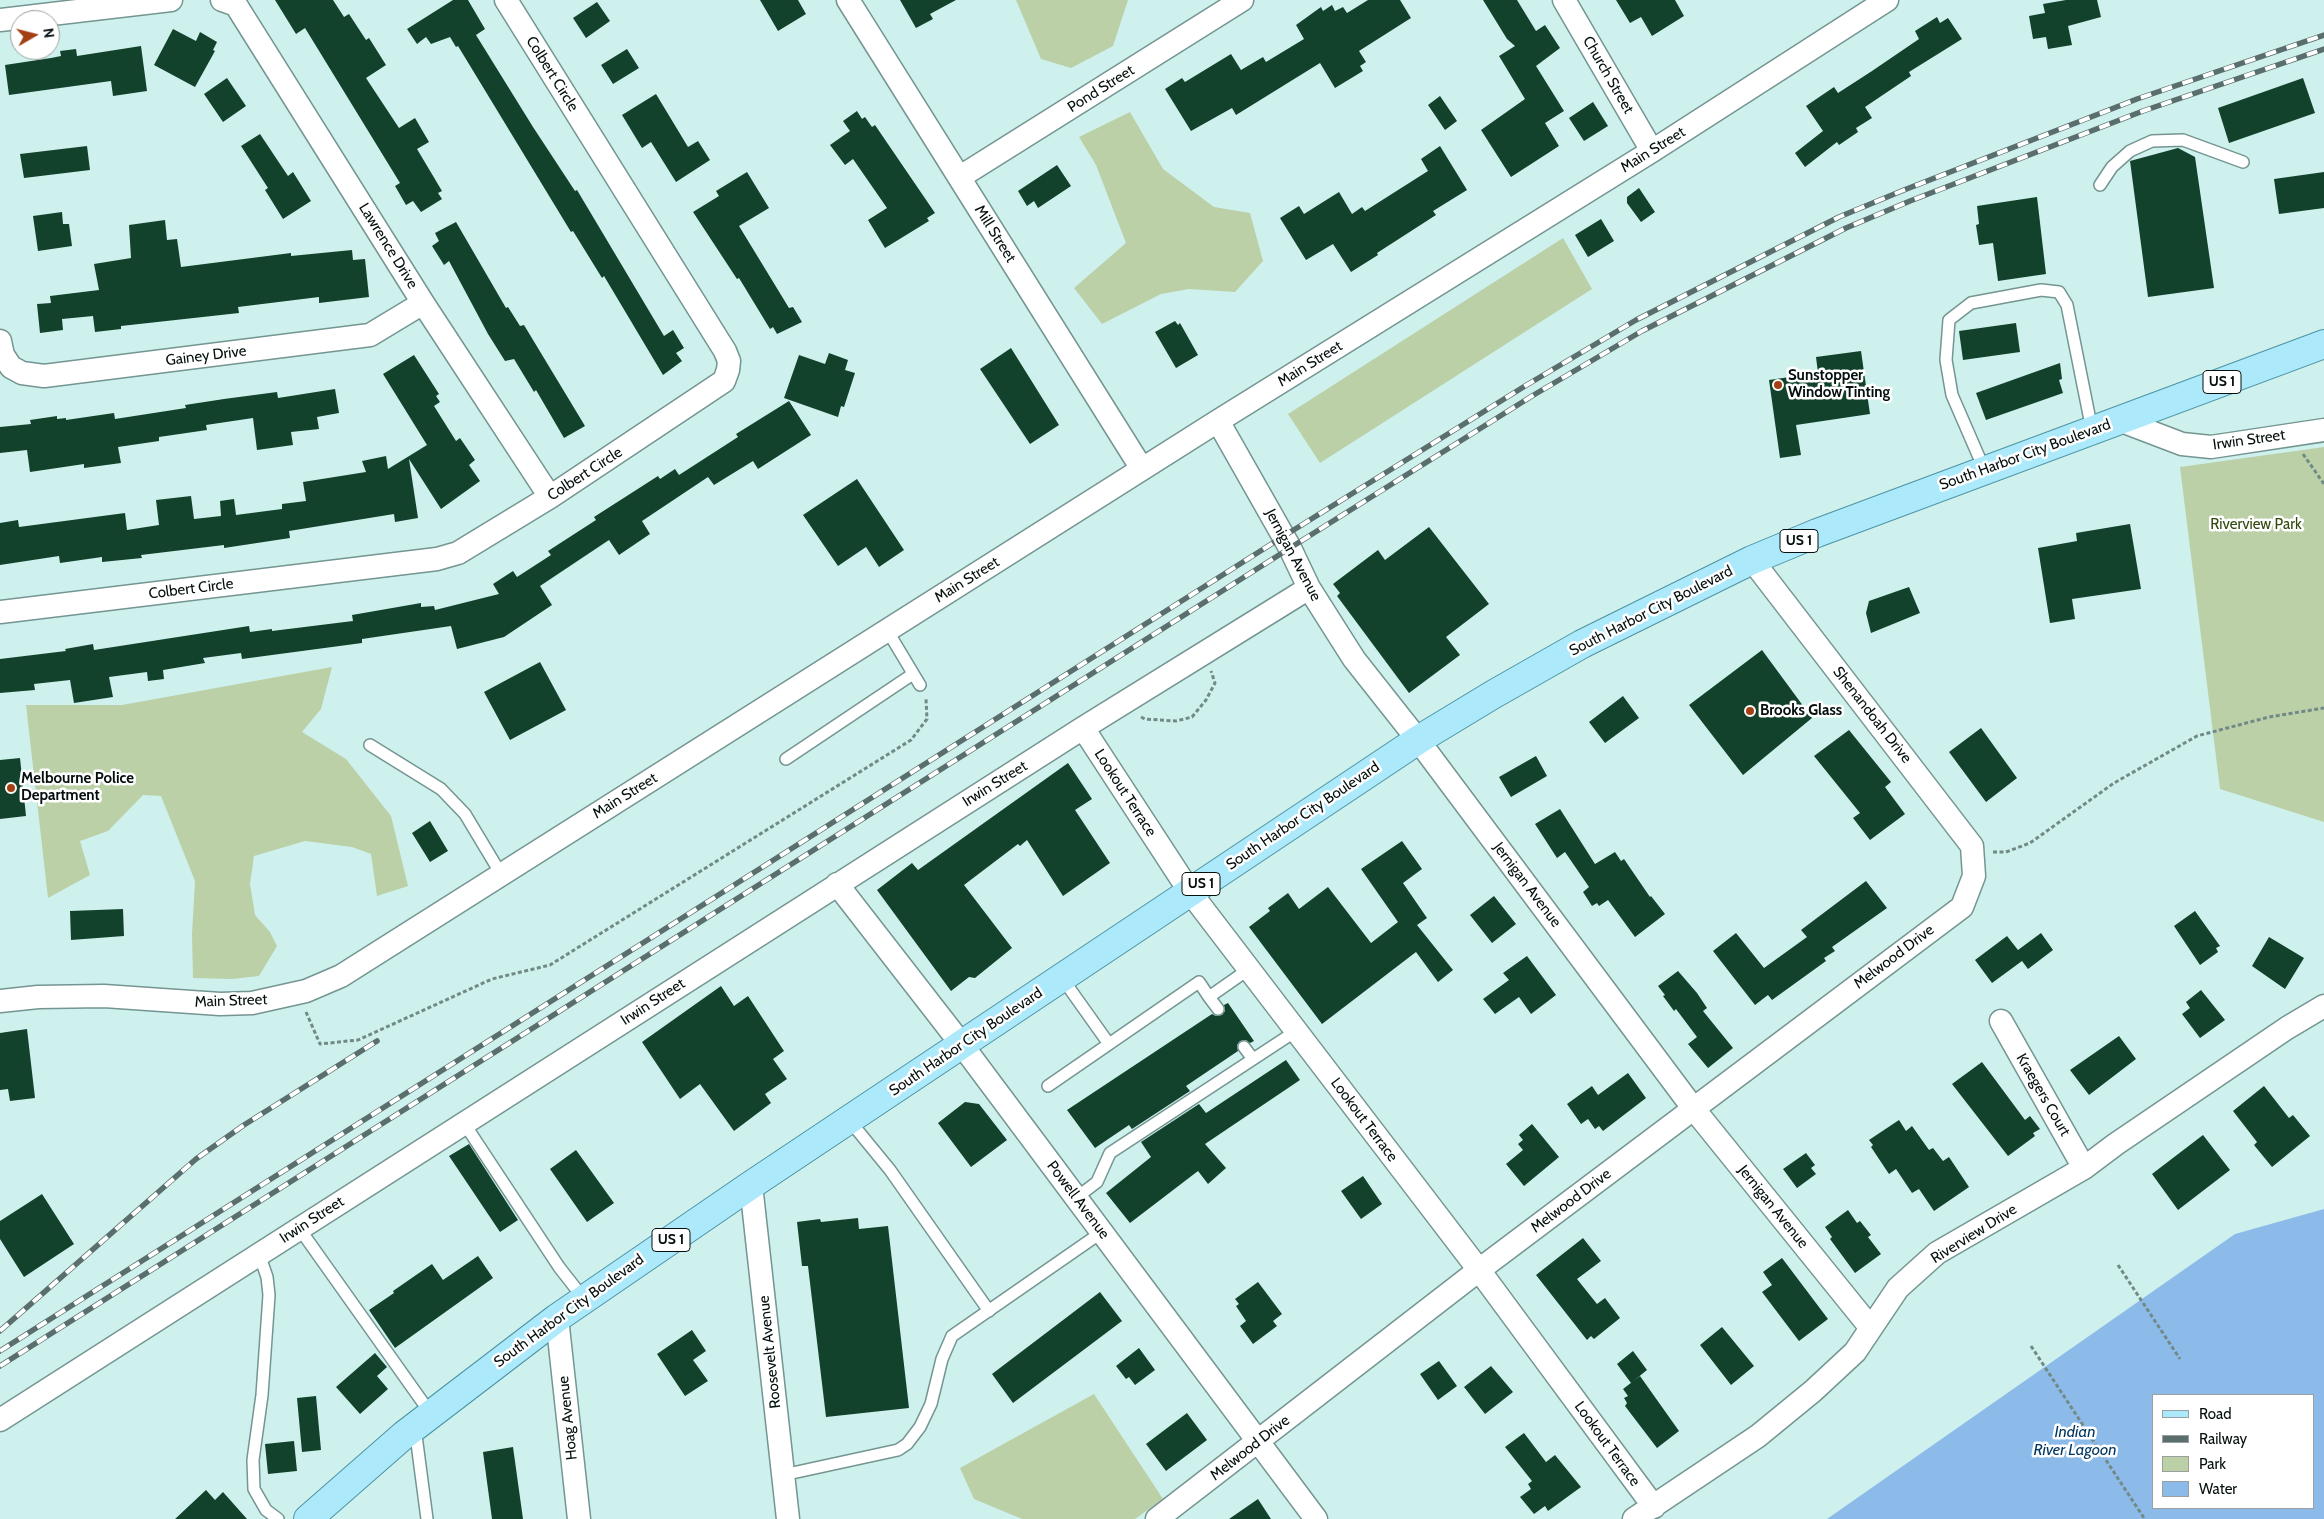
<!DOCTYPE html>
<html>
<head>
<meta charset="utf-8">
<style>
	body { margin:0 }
	#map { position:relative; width:2324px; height:1519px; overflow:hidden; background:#cef1ed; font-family:Cabin,sans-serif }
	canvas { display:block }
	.legend { position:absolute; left:2152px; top:1394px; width:162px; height:115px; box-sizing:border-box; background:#fff; border:1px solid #9b9f9f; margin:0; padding:6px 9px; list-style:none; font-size:15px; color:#040f0e }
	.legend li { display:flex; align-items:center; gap:10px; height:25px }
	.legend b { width:25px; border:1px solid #9b9f9f }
	.north { position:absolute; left:10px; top:10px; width:50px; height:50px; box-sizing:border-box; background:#fff; border:1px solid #9b9f9f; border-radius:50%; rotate:82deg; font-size:14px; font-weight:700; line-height:20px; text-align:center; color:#040f0e }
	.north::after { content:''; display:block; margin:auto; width:18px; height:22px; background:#a43f15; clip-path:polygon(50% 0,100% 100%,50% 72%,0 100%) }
</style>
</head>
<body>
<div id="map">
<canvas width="2324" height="1519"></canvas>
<ul class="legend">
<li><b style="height:6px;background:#ace9fa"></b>Road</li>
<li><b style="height:6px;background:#5a6f6d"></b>Railway</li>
<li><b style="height:14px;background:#bbd0a7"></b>Park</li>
<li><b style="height:14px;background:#8dbbe9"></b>Water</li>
</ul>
<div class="north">N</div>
</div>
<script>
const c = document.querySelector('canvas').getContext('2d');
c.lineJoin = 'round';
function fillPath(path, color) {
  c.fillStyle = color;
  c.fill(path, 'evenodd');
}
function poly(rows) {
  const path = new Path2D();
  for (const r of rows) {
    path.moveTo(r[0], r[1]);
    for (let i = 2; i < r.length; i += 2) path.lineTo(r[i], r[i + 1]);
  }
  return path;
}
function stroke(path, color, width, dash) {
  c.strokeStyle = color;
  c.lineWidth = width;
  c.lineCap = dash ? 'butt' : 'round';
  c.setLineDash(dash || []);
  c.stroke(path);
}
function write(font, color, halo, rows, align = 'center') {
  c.font = font + ' Cabin,sans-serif';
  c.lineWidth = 5;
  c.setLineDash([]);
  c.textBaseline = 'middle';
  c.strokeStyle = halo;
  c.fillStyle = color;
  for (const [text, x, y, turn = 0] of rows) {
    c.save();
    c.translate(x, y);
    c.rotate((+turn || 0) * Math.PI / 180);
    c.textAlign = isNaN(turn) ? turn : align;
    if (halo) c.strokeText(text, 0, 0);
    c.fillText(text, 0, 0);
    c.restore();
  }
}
const green = poly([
	[1016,0,1128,0,1113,46,1071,68,1041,59],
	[1130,112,1163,169,1214,207,1250,213,1263,261,1235,292,1189,289,1161,294,1102,324,1074,288,1126,243,1096,165,1079,137],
	[1563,238,1592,289,1320,463,1288,414],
	[2324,447,2324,822,2220,789,2180,467],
	[332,667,321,709,302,732,346,759,391,816,408,886,377,896,371,854,352,847,305,841,254,856,250,884,255,915,270,932,277,946,259,976,232,979,193,978,192,934,195,881,161,796,143,795,108,831,80,841,90,875,48,898,26,705,122,705],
	[1094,1394,1163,1499,1135,1519,1022,1519,974,1499,960,1468]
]);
const water = poly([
	[2324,1209,2324,1519,1827,1519,2235,1234],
	[2153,1395,2313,1395,2313,1508,2153,1508]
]);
const building = poly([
	[275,0,333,0,344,17,349,14,366,40,369,38,386,65,366,78,399,128,415,118,429,142,417,149,442,191,438,193,442,199,421,212,413,201,406,205,395,186,400,183,305,28,296,34],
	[453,0,468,0,485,29,476,35,533,127,575,191,577,190,664,336,673,330,684,348,676,353,682,361,663,375,604,276,602,278,573,231,571,232,458,46,456,47,450,37,431,44,426,37,417,44,407,29],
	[760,0,798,0,806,14,778,31],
	[900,0,956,0,930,14,933,19,916,28],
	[1368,0,1400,0,1411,18,1359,51,1366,62,1360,66,1363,71,1335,88,1320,63,1236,115,1232,108,1191,131,1165,89,1182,78,1185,82,1231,54,1241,70,1263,57,1266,62,1304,39,1296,25,1321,7,1323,11,1332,5,1335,11,1343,7,1347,13],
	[1483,0,1517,0,1536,31,1545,25,1560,48,1536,66,1564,111,1545,123,1559,146,1511,177,1481,130,1525,99,1499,56,1515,46,1507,39],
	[1616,0,1675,0,1684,16,1652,36,1641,17,1630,23],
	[2066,0,2097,0,2101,17,2068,26,2072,45,2048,49,2046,37,2033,39,2029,16,2045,13,2043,4],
	[597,2,610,21,586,38,573,18],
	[1937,17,1940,23,1948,18,1962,39,1909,72,1911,76,1865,107,1872,118,1856,128,1858,132,1839,145,1837,142,1805,167,1795,153,1823,131,1806,106,1834,87,1838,93,1872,71,1919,39,1915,31],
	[173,29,196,41,200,32,217,42,213,50,215,51,195,87,154,65],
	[141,46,147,91,113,96,111,81,9,95,5,65,51,58,61,56,60,51,76,49,77,56],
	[627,49,639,68,613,84,601,65],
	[227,78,246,106,223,122,204,94],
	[2303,78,2315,113,2229,143,2218,108],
	[656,94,688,147,698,141,710,160,676,182,651,142,642,148,622,115],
	[1440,96,1457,121,1445,130,1428,105],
	[1593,102,1608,126,1584,141,1569,118],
	[857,111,862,119,865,117,872,127,875,125,935,213,927,218,929,221,885,248,868,220,887,208,853,159,845,165,830,145,850,131,843,121],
	[260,134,288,176,293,172,311,201,283,219,265,190,268,188,241,146],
	[87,146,90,170,24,178,20,154],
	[1440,146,1467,190,1433,211,1436,215,1377,253,1378,255,1351,272,1333,244,1306,260,1280,218,1299,206,1304,214,1339,192,1352,214,1362,207,1365,211,1428,171,1421,159],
	[2178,148,2195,157,2214,288,2148,297,2130,161],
	[1057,165,1071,186,1038,208,1034,201,1027,206,1018,191],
	[747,172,769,208,739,226,789,308,793,307,802,322,777,334,773,327,770,329,739,278,737,279,693,212,719,196,716,191],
	[2324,172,2324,208,2279,214,2274,179],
	[1639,188,1655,212,1641,222,1627,203,1627,197],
	[2037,197,2046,274,1998,281,1993,243,1979,245,1976,225,1979,224,1977,206],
	[62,212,63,224,69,224,72,246,38,251,33,216],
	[1601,219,1614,241,1588,257,1575,235],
	[165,220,167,240,177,239,181,267,291,253,291,256,352,250,353,260,365,259,369,297,319,303,319,297,238,307,239,313,121,326,121,329,95,332,93,316,62,319,63,330,40,333,37,304,51,303,50,296,99,290,94,264,131,258,129,225],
	[456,222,506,308,508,307,520,326,524,325,585,426,564,438,536,390,534,392,514,359,505,361,488,334,449,261,444,265,432,246,439,241,435,233],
	[1175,321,1178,325,1180,323,1198,355,1176,368,1155,332],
	[2016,323,2020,352,1963,360,1959,331],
	[1011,348,1059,425,1030,444,980,369],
	[1861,351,1870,414,1796,425,1801,455,1780,458,1769,380,1818,373,1816,357],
	[829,353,848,360,845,370,855,373,844,407,841,406,838,417,784,398,799,355,825,364],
	[414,355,439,394,436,396,440,402,434,406,456,441,460,438,475,460,469,465,480,481,441,509,409,459,418,518,395,522,394,514,289,531,290,538,224,548,224,545,141,555,142,558,102,562,102,557,60,563,59,556,0,565,0,523,18,520,19,527,125,513,127,530,159,525,156,500,191,496,194,519,221,516,220,501,234,499,236,515,282,509,282,504,306,501,303,482,366,472,362,461,386,456,388,469,427,445,383,374],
	[2060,363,2062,379,2059,380,2063,393,1986,420,1976,393],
	[335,389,339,413,317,417,319,429,291,432,293,445,257,450,253,418,206,425,207,430,159,437,159,441,118,447,121,463,84,468,84,464,30,472,27,450,0,453,0,427,31,424,30,420,57,416,57,419,66,418,66,420,114,413,115,419,186,408,185,405,224,399,277,392,278,398],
	[789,401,811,435,758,469,753,461,714,485,708,477,642,521,650,534,619,555,609,540,540,586,552,605,504,637,457,649,451,626,362,639,362,643,242,659,241,653,203,658,205,663,163,670,164,679,148,681,147,672,109,677,113,697,74,703,70,680,34,684,35,690,0,693,0,659,66,651,65,649,93,644,94,650,249,626,250,632,272,629,272,631,353,621,352,615,421,603,421,607,434,606,435,610,499,594,493,584,513,571,517,577,551,555,548,551,596,520,594,517,658,476,660,479,675,469,679,475,738,437,736,434],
	[857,479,904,550,879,567,866,547,838,566,803,515],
	[2130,524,2141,589,2072,599,2075,619,2050,623,2038,548,2077,541,2076,533],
	[1429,527,1489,604,1446,637,1460,655,1409,693,1337,596,1340,593,1333,584,1378,550,1385,560],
	[1909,587,1920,613,1871,633,1866,613,1869,601],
	[1762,650,1812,718,1743,775,1689,705],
	[540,662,566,710,510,740,484,692],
	[1623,696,1639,718,1605,743,1589,722],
	[1981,728,2017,778,1986,802,1949,752],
	[1849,730,1891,782,1885,787,1905,814,1870,840,1853,818,1860,813,1814,756],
	[1536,756,1547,776,1511,797,1499,777],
	[20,758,26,816,0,819,0,760],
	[1068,763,1092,799,1075,810,1110,863,1063,896,1027,840,1020,846,1018,844,964,885,1012,948,975,978,969,977,951,991,877,890,912,863,918,870],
	[1560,809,1595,864,1615,852,1621,861,1624,859,1650,897,1651,896,1665,914,1635,937,1608,900,1599,906,1597,903,1592,906,1583,892,1589,887,1565,852,1557,858,1535,824],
	[430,821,448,851,430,862,412,833],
	[1402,841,1422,869,1403,883,1427,918,1417,925,1453,970,1438,982,1416,952,1322,1024,1249,927,1270,911,1268,908,1288,893,1299,909,1328,887,1371,943,1398,922,1361,869],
	[1866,881,1887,908,1832,947,1835,951,1824,958,1826,961,1772,1000,1768,995,1755,1005,1713,951,1736,933,1764,968,1807,937,1801,930],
	[1494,896,1516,924,1492,943,1470,915],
	[123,909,124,936,71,940,70,911],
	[2195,911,2220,946,2216,948,2218,952,2200,965,2174,926],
	[2041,933,2053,950,2028,969,2022,961,1992,983,1975,960,2007,936,2018,950],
	[2269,937,2304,958,2285,989,2252,966],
	[1527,956,1556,995,1531,1014,1519,997,1495,1014,1483,999,1509,980,1503,973],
	[1678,971,1697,993,1707,1008,1703,1011,1733,1048,1708,1068,1688,1044,1697,1037,1676,1009,1674,1011,1663,996,1665,995,1658,986],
	[721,986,734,1006,748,996,784,1051,773,1059,787,1079,765,1094,771,1103,734,1131,700,1084,680,1099,642,1042],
	[2201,990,2225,1020,2200,1038,2182,1014,2190,1008,2186,1002],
	[1228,1003,1254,1041,1250,1043,1246,1040,1240,1041,1237,1045,1238,1051,1186,1086,1190,1091,1132,1129,1129,1125,1095,1148,1067,1110,1212,1014,1216,1016,1222,1015,1225,1011,1224,1005],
	[27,1029,35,1098,10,1101,8,1089,0,1090,0,1033],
	[2119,1036,2136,1059,2089,1095,2070,1070],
	[1286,1060,1300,1080,1205,1144,1226,1168,1208,1184,1198,1171,1130,1223,1106,1193,1151,1157,1141,1142,1199,1104,1206,1113],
	[1982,1062,2025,1120,2030,1116,2040,1129,2033,1133,2035,1136,2008,1156,1952,1084],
	[1628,1073,1646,1098,1603,1131,1599,1126,1595,1129,1588,1119,1581,1124,1567,1104,1592,1086,1598,1095],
	[2264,1086,2289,1118,2293,1115,2310,1136,2272,1167,2254,1145,2257,1142,2233,1111],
	[965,1102,979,1104,1007,1140,971,1167,938,1123],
	[1899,1120,1906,1131,1912,1126,1929,1150,1933,1148,1943,1161,1949,1157,1969,1187,1934,1211,1919,1189,1912,1193,1896,1169,1889,1174,1871,1147,1873,1145,1869,1140],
	[1532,1124,1559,1157,1524,1186,1506,1164,1523,1150,1518,1144,1523,1140,1519,1135],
	[2203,1135,2230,1170,2178,1210,2152,1174],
	[469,1144,518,1220,500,1232,449,1156],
	[576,1150,614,1203,587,1222,550,1169],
	[1806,1153,1815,1165,1811,1168,1816,1174,1797,1188,1783,1169],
	[1363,1176,1382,1204,1361,1219,1341,1191],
	[42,1194,74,1244,24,1277,0,1239,0,1221],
	[1848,1210,1857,1223,1860,1221,1871,1235,1868,1237,1881,1254,1855,1273,1830,1239,1832,1237,1825,1227],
	[858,1218,859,1229,888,1226,909,1408,826,1417,808,1266,802,1266,797,1222,820,1219,821,1222],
	[1583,1238,1601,1261,1577,1279,1597,1304,1605,1298,1620,1318,1594,1339,1591,1336,1587,1340,1536,1275],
	[478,1256,493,1278,395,1348,369,1310,394,1293,393,1291,432,1264,443,1280],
	[1782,1258,1828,1319,1799,1341,1762,1292,1772,1285,1763,1272],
	[1258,1282,1282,1314,1273,1321,1277,1326,1253,1344,1240,1326,1246,1321,1236,1306,1239,1304,1235,1299],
	[1100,1292,1122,1321,1013,1403,992,1374],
	[1722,1327,1754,1366,1731,1385,1700,1345],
	[692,1330,706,1351,693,1360,708,1381,685,1396,657,1354],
	[1139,1348,1155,1370,1135,1385,1129,1377,1126,1379,1116,1366],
	[1633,1351,1647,1370,1631,1383,1617,1364],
	[375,1353,387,1367,377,1376,388,1389,360,1414,336,1387],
	[1439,1361,1457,1386,1438,1400,1420,1374],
	[1491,1366,1513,1392,1485,1414,1464,1387],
	[1640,1376,1679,1431,1657,1448,1625,1406,1627,1403,1624,1398,1628,1396,1623,1389],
	[316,1396,321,1450,302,1452,297,1398],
	[1187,1413,1207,1440,1166,1471,1146,1444],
	[1524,1433,1546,1462,1555,1455,1581,1487,1548,1511,1545,1506,1534,1514,1520,1497,1531,1489,1528,1484,1532,1481,1505,1447],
	[294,1441,297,1471,268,1474,265,1444],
	[513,1447,523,1519,492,1519,483,1452],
	[206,1490,215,1500,223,1492,247,1519,175,1519],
	[1258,1499,1271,1519,1229,1519]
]);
const path = poly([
	[2303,454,2324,484],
	[1141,717,1145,719,1176,721,1192,717,1206,700,1215,683,1211,671],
	[1993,852,2006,852,2030,843,2114,783,2197,736,2269,717,2324,708],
	[306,1012,320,1044,358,1040,492,979,550,965,911,740,927,719,926,699],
	[2118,1265,2180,1359],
	[2031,1346,2144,1518]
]);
const service = poly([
	[2100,185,2112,167,2130,151,2152,141,2183,140,2243,162],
	[1985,471,1952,395,1946,360,1949,320,1971,303,2041,290,2059,292,2067,305,2092,430],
	[887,630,920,685],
	[370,745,441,789,465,814,501,874],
	[786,759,913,674],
	[1062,978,1109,1044],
	[1209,997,1218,1009],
	[1244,1047,1253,1059],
	[1048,1086,1199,982,1209,997,1249,969],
	[849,1120,890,1170,989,1311],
	[464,1123,559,1267,584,1299],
	[1076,1198,1097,1182,1110,1153,1296,1031],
	[299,1228,431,1414],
	[259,1254,267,1277,269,1295,262,1395,253,1460,254,1489,266,1510,278,1519],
	[415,1428,427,1519],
	[783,1475,898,1450,907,1444,920,1427,931,1404,942,1359,952,1336,1102,1232]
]);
const minor = poly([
	[222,0,236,5,423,303,550,497],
	[848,0,1142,469],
	[1564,0,1652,151],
	[0,20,171,0],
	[960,177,1242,0],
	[0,341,3,355,11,367,22,373,44,376,370,335,423,303],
	[2119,420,2182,444,2211,447,2324,430],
	[1218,421,1290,548,1309,588,1354,659,1418,740,1693,1108,1870,1327],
	[0,612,437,559,458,553,550,497,724,381,728,370,729,361,725,351,506,0],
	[1083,728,1190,892,1479,1270,1654,1507],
	[837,884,962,1045,1316,1519],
	[0,1001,38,997,104,996,220,1004,252,1003,306,991,341,976,1218,421,1652,151,1887,0],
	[2001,1021,2084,1168],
	[751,1185,788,1519],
	[557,1318,579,1519],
	[0,1420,1083,728,1309,588],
	[1157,1519,1479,1270,1962,907,1974,876,1972,846,1752,560],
	[1634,1519,1758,1436,1813,1391,1855,1352,1898,1288,1937,1253,2084,1168,2116,1144,2287,1028,2324,1006]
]);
const primary = poly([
	[308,1519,404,1435,557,1318,751,1185,1418,740,1494,694,1582,644,1752,560,1817,533,2324,344]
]);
const rail = poly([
	[0,1331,196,1159,244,1125,377,1041],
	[0,1351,1284,536,1525,386,1636,320,1839,217,1904,190,2137,99,2324,35],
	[0,1366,1290,548,1532,396,1642,331,1846,228,1910,201,2143,111,2324,49]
]);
const markers = [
	[1778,385,5,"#a43f15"],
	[1750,711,5,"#a43f15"],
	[11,788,5,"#a43f15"]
];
const shields = [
	[2222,382,38],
	[1799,541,38],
	[1201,884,38],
	[671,1240,38]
];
const shieldNames = [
	["US 1",2222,382],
	["US 1",1799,541],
	["US 1",1201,884],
	["US 1",671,1240]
];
const streetNames = [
	["Colbert Circle",552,74,58],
	["Church Street",1608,75,60],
	["Pond Street",1101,89,-32],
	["Main Street",1653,150,-32],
	["Mill Street",995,234,58],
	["Lawrence Drive",388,246,58],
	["Gainey Drive",206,356,-7],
	["Main Street",1310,364,-32],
	["Irwin Street",2249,440,-8],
	["South Harbor City Boulevard",2025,455,-20],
	["Colbert Circle",585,474,-33],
	["Jernigan Avenue",1293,555,62],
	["Main Street",967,580,-32],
	["Colbert Circle",191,589,-7],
	["South Harbor City Boulevard",1651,611,-27],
	["Shenandoah Drive",1872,715,52],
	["Irwin Street",995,784,-32],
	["Lookout Terrace",1125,793,57],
	["Main Street",625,796,-32],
	["South Harbor City Boulevard",1303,816,-34],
	["Jernigan Avenue",1527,885,53],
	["Melwood Drive",1894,957,-37],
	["Main Street",231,1001,-2],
	["Irwin Street",653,1002,-33],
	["South Harbor City Boulevard",966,1042,-34],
	["Kraegers Court",2043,1095,60],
	["Lookout Terrace",1364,1120,53],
	["Powell Avenue",1078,1200,53],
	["Melwood Drive",1571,1201,-37],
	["Jernigan Avenue",1773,1207,51],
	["Irwin Street",312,1220,-33],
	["Riverview Drive",1974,1234,-32],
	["South Harbor City Boulevard",569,1311,-36],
	["Roosevelt Avenue",770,1352,-96],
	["Hoag Avenue",568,1418,-96],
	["Lookout Terrace",1607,1444,54],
	["Melwood Drive",1250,1448,-38]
];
const poiNames = [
	["Sunstopper",1788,376],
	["Window Tinting",1788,393],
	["Brooks Glass",1760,711],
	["Melbourne Police",21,779],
	["Department",21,796]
];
const parkNames = [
	["Riverview Park",2256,525]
];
const waterNames = [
	["Indian",2075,1432],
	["River Lagoon",2075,1450]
];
fillPath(green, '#bbd0a7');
fillPath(water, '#8dbbe9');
fillPath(building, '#12422b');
stroke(service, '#749592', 14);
stroke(minor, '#749592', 25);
stroke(primary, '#4d93a5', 30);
stroke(path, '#728a87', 3, [4, 2.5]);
stroke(service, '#fff', 11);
stroke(minor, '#fff', 22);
stroke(primary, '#ace9fa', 28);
stroke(rail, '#5a6f6d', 5.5);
stroke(rail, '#fff', 4, [11]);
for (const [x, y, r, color] of markers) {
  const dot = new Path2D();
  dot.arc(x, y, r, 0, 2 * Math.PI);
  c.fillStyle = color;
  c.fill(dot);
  stroke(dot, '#fff', 2);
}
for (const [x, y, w] of shields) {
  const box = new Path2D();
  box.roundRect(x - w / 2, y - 11.5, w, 23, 4);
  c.fillStyle = '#fff';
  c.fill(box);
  stroke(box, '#040f0e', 1);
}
write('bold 14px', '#040f0e', null, shieldNames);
write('15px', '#040f0e', '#fff', streetNames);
write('bold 15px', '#040f0e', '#fff', poiNames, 'left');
write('15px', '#30490c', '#fff', parkNames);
write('italic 16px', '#003660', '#fff', waterNames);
</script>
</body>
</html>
